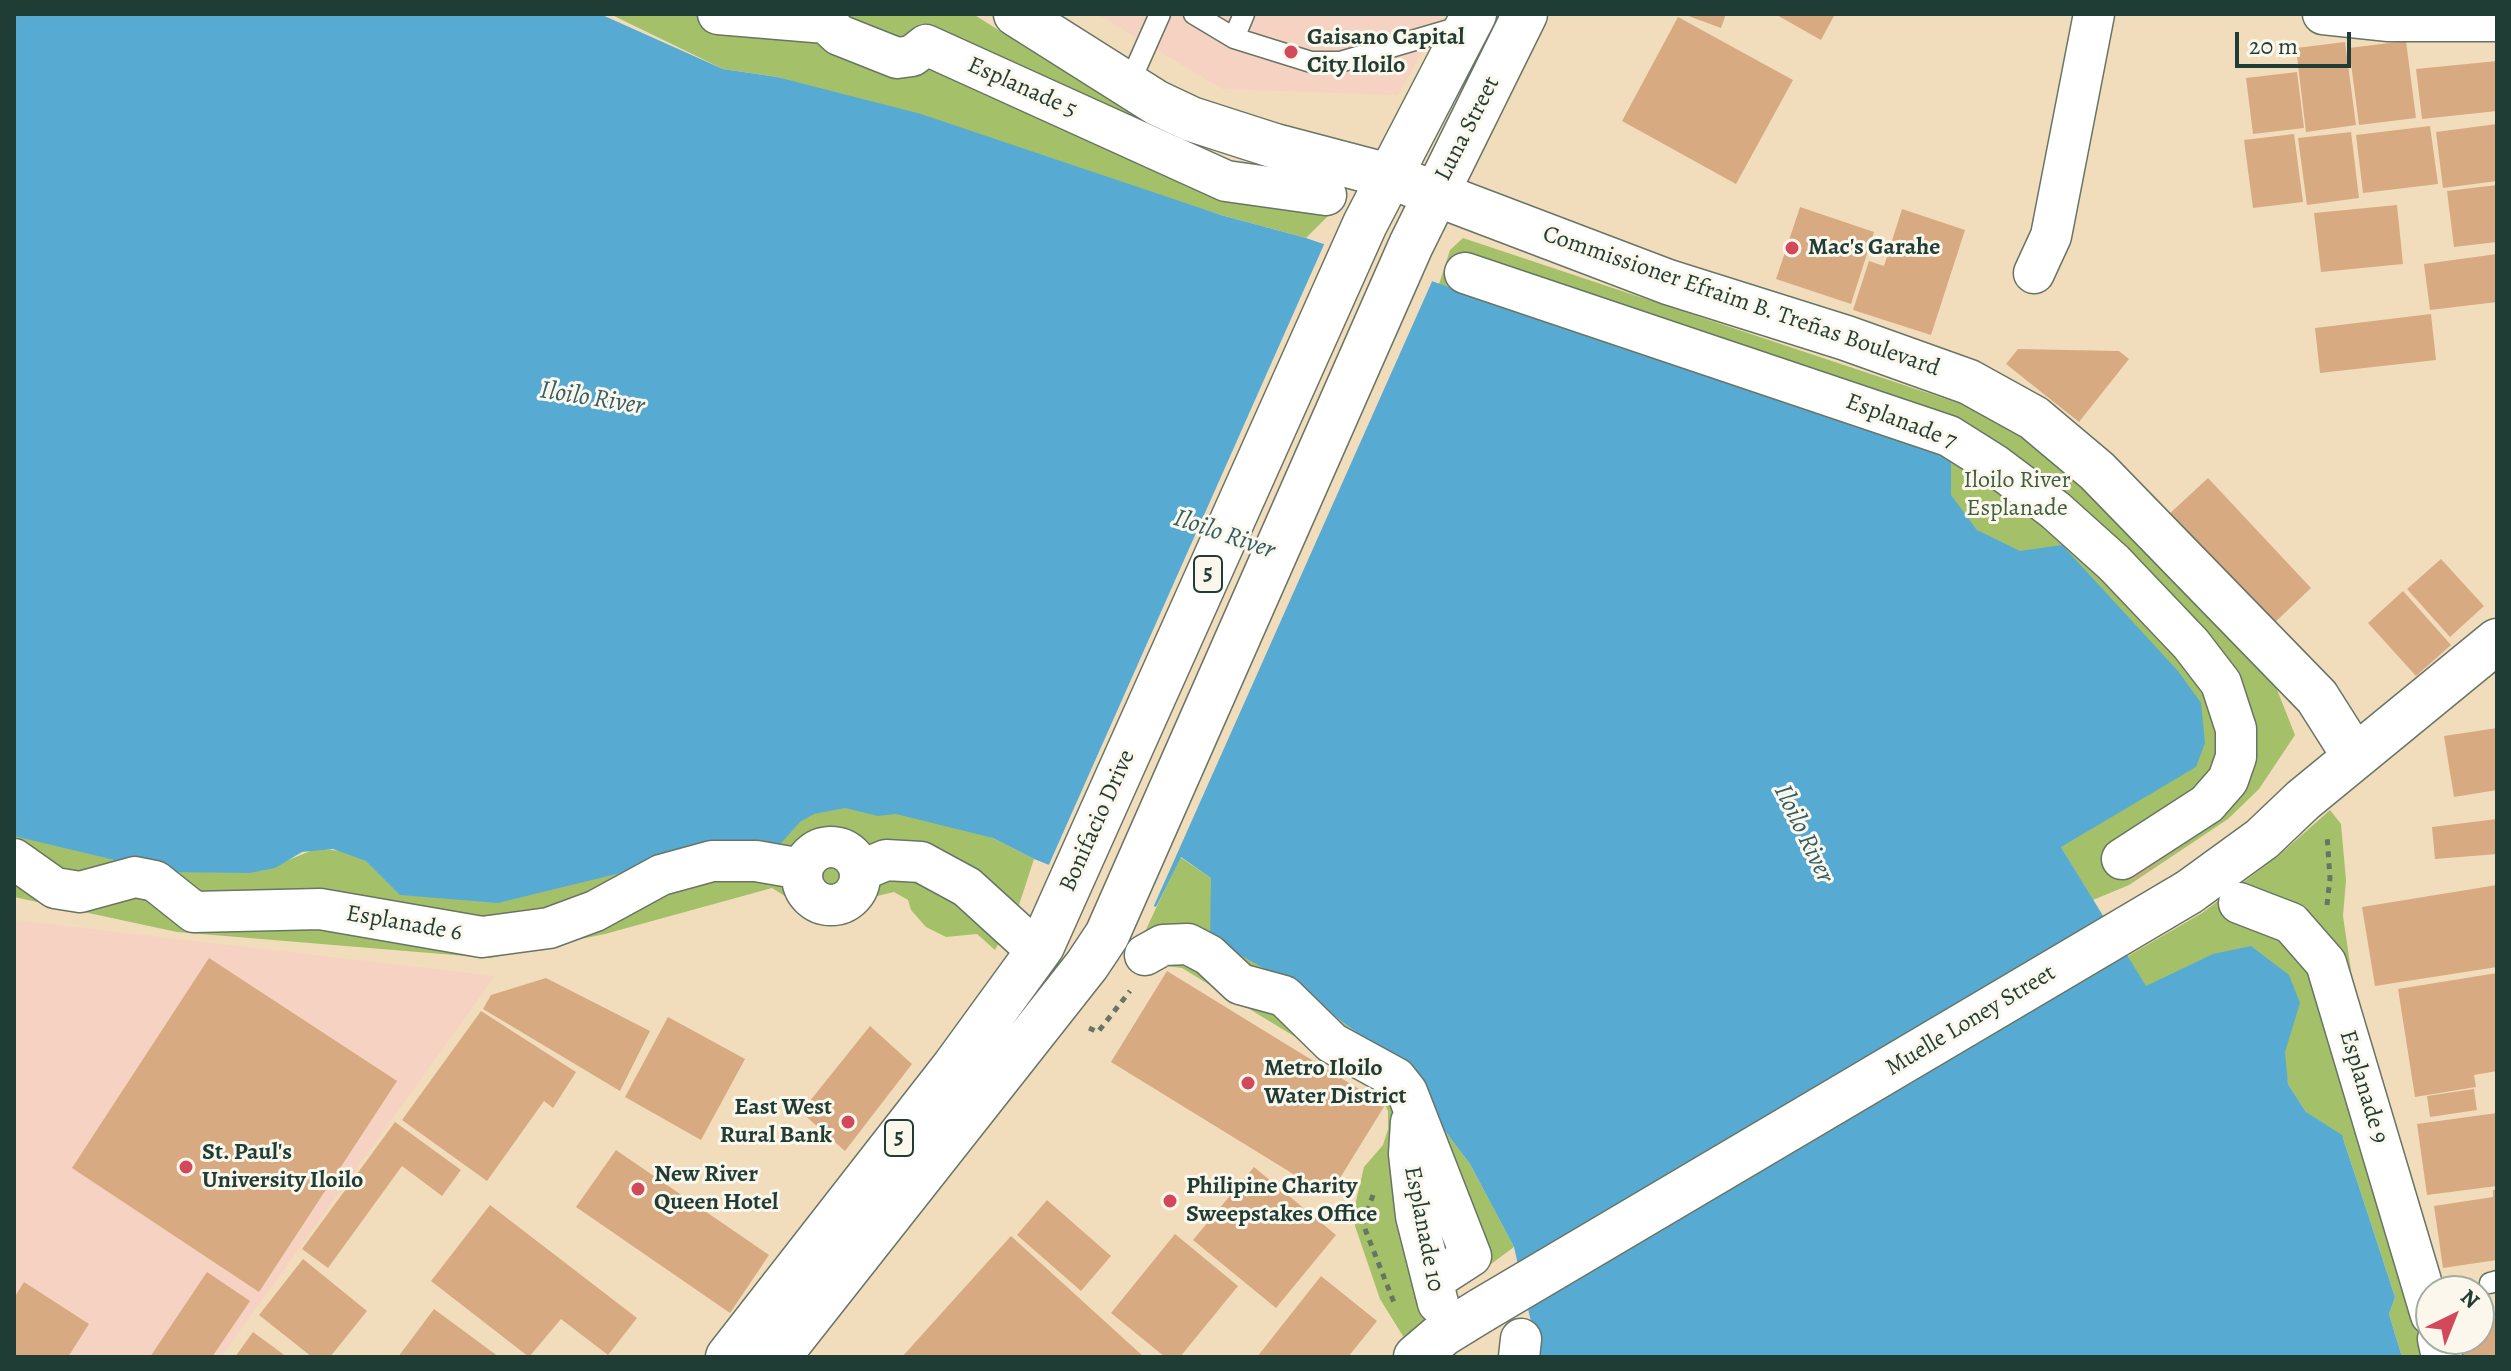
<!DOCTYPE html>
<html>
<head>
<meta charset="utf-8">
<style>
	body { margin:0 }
	#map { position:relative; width:2511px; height:1371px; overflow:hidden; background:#f1ddbc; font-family:Alegreya,serif }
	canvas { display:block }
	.frame { position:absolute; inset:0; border:16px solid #1f3d34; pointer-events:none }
	.north { position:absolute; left:2415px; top:1275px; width:80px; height:80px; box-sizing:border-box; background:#fbf7ec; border:2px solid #a3ada2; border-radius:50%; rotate:43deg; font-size:22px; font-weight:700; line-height:32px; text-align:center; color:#1f3d34 }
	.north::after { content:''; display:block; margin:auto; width:28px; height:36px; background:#d1495b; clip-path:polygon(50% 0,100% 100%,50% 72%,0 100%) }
	.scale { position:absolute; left:2235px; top:32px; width:116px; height:36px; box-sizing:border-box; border:4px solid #1f3d34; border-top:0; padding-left:10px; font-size:24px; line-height:28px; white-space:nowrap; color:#1f3d34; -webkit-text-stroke:6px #fbf7ec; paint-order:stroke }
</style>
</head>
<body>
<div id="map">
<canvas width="2511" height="1371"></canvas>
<div class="frame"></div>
<div class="north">N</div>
<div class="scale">20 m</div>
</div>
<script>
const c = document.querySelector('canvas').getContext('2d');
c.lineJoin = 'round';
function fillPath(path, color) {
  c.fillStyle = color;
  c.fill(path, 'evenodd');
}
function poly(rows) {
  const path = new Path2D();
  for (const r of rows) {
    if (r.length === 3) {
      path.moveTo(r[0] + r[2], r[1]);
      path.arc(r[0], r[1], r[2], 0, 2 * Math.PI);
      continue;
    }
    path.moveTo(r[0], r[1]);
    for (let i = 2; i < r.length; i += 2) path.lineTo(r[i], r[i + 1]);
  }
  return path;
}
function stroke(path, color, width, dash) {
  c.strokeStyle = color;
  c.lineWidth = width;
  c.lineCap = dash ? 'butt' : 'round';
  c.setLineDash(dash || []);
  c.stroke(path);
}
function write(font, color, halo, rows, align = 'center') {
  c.font = font + ' Alegreya,serif';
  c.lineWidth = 6;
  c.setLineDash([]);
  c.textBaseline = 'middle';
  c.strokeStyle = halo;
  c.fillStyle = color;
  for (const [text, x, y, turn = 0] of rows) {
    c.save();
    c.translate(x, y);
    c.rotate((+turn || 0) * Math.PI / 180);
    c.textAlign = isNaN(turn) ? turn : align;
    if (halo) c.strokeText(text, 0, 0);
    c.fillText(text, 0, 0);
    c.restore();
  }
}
const built = poly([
	[1097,14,1443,14,1398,95,1222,89],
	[14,920,495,976,221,1357,14,1357]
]);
const green = poly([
	[610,14,973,14,1105,97,1230,164,1344,191,1329,215,1306,238,1221,215,777,77,723,69],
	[1463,238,1991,414,2097,489,2276,687,2295,735,2259,789,2228,819,2129,885,2093,900,2061,847,1999,544,1977,530,1963,514,1439,284,1450,250],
	[878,779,1034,859,1019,905,995,950,977,934,946,937,926,927,911,910,908,900,894,892,877,896,860,913,840,919,820,918,772,888,605,934,490,958,177,932,14,897,14,796,261,871,318,848,347,852,366,861],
	[2330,810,2341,824,2346,880,2343,916,2353,984,2430,1242,2431,1291,2460,1357,2402,1357,2389,1314,2395,1297,2343,1138,2341,1145,2306,1112,2288,1084,2285,1068,2164,1044,2128,956,2202,913,2277,857],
	[1180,857,1211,878,1307,996,1387,1055,1470,1164,1514,1247,1456,1290,1406,1341,1380,1299,1355,1226,1356,1201,1364,1167,1383,1145,1388,1129,1388,1111,1383,1100,1348,1069,1182,968,1150,964,1142,938]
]);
const water = poly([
	[14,14,600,14,723,69,777,77,921,114,1221,215,1306,238,1951,459,1951,495,1977,530,2020,551,2062,545,2178,671,2201,703,2205,743,2196,767,2061,847,2146,986,2213,954,2251,946,2289,975,2300,1003,2285,1052,2288,1084,2306,1112,2342,1135,2395,1297,2389,1314,2402,1357,1539,1357,1514,1247,1470,1164,1387,1055,1290,983,1210,938,1211,878,1181,857,1156,907,1034,859,993,838,896,814,878,816,845,808,814,814,800,822,774,851,649,866,498,903,400,895,366,861,333,849,302,852,275,868,250,873,165,872,14,836]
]);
const pier = poly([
	[1326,240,1434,277,1152,910,1047,869]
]);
const building = poly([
	[1683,14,1726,14,1721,28],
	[1775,14,1835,14,1821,40],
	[1678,17,1793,80,1736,184,1622,121],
	[2406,41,2416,118,2359,125,2349,48],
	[2345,42,2356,125,2306,132,2296,48],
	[2497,61,2497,111,2422,119,2416,69],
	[2297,72,2304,128,2253,134,2246,78],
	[2497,124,2497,181,2443,188,2436,132],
	[2430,126,2438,184,2363,193,2356,135],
	[2351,132,2359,198,2307,205,2298,138],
	[2294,134,2303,202,2253,208,2244,140],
	[2497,185,2497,242,2454,247,2447,191],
	[2397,205,2403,264,2321,272,2314,213],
	[1800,207,1874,232,1851,304,1776,279],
	[1902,209,1965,230,1931,335,1853,310,1869,261,1884,266],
	[2497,254,2497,302,2430,310,2424,264],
	[2431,314,2436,360,2320,373,2315,328],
	[2018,349,2119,351,2129,359,2079,422,2006,364],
	[2208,478,2311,588,2270,627,2166,517],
	[2441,559,2484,606,2450,637,2407,589],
	[2403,591,2451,645,2416,676,2368,623],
	[2497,728,2497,790,2454,797,2444,736],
	[2215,813,2220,820,2131,881,2126,873],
	[2497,819,2497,854,2435,859,2432,827],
	[2497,885,2497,967,2375,986,2362,907],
	[209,958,397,1081,259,1292,72,1168],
	[1167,971,1385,1105,1329,1196,1111,1062],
	[2497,973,2497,1071,2474,1075,2476,1087,2415,1097,2398,989],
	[546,978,650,1031,620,1091,483,1009,491,995],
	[481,1011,576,1072,553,1108,544,1101,487,1181,402,1120],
	[668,1017,745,1059,701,1140,625,1097],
	[870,1026,912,1064,845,1151,801,1112],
	[2474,1089,2477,1110,2430,1117,2427,1096],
	[2497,1113,2497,1186,2427,1195,2417,1124],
	[395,1122,461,1170,442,1196,402,1166,328,1268,302,1249],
	[616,1150,769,1255,730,1313,576,1207],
	[1254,1167,1336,1235,1276,1308,1193,1240],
	[2493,1190,2497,1190,2497,1260,2443,1268,2434,1206,2493,1197],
	[1047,1200,1111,1256,1081,1291,1017,1235],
	[490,1205,637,1318,608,1355,561,1319,529,1357,431,1281],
	[1175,1234,1238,1286,1180,1357,1165,1357,1111,1313],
	[1011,1236,1144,1357,902,1357],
	[303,1259,367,1311,330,1357,312,1357,259,1315],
	[207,1272,250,1301,212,1357,150,1357],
	[1321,1276,1377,1321,1348,1357,1257,1357],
	[24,1282,89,1324,68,1357,14,1357,14,1298],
	[434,1309,499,1357,398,1357],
	[2496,1318,2497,1357,2459,1357,2456,1339,2479,1339,2479,1320],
	[253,1332,287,1357,235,1357]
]);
const path = poly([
	[2327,905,2330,878,2327,835],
	[1089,1028,1098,1032,1130,991],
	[1373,1195,1363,1224,1395,1305]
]);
const lane = poly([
	[1194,14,1234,38,1244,14],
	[1234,38,1311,62,1340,62,1466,25],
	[1128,86,1160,14],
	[2490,1283,2497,1281]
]);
const street = poly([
	[718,14,826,23,839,35,897,58,912,56,926,45,1226,181,1326,195],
	[2323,14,2389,21,2497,21],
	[1465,273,1949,436,1995,465,2055,510,2114,563,2191,644,2221,683,2236,729,2236,757,2228,780,2207,804,2122,859],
	[2034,273,2051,236,2094,14],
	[831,876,29],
	[14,859,55,888,80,892,135,877,155,881,194,912,320,909,482,937,549,928,595,911,661,875,712,861,756,861,802,869],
	[860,871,886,860,921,862,967,887,1023,938],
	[2239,903,2291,923,2326,963,2431,1315],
	[1145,955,1163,945,1188,944,1209,955,1240,984,1284,996,1332,1043,1396,1078,1407,1092,1471,1256,1434,1280],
	[1411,1122,1409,1154,1416,1216,1438,1303],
	[2438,1339,2442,1357],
	[1519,1357,1521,1339]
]);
const secondary = poly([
	[1016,14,1157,103,1191,119,1275,146,1389,176,1668,282,1846,338,1969,382,2034,418,2097,471,2317,697,2355,757],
	[2189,892,2262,839,2303,800,2497,641],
	[1416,1357,1443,1334,1482,1310]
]);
const primary = poly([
	[728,1357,954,1067,1042,946,1365,224,1474,14],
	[778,1357,1087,965,1107,935,1411,245,1525,14]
]);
const secondaryBridge = poly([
	[1482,1310,2189,892]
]);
const markers = [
	[1291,52,8,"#d1495b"],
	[1792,248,8,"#d1495b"],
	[1248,1083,8,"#d1495b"],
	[848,1122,8,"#d1495b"],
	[186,1167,8,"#d1495b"],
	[638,1189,8,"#d1495b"],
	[1170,1201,8,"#d1495b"]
];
const shields = [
	[1208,574,28],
	[899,1138,28]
];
const shieldNames = [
	["5",1208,574],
	["5",899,1138]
];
const poiNames = [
	["Gaisano Capital",1307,38],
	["City Iloilo",1307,66],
	["Mac's Garahe",1808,248],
	["Metro Iloilo",1264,1069],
	["Water District",1264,1097],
	["East West",832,1108,"right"],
	["Rural Bank",832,1136,"right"],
	["St. Paul's",202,1153],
	["University Iloilo",202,1181],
	["New River",654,1175],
	["Queen Hotel",654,1203],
	["Philipine Charity",1186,1187],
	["Sweepstakes Office",1186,1215]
];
const streetNames = [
	["Esplanade 5",1022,88,24],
	["Luna Street",1468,129,-63],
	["Commissioner Efraim B. Treñas Boulevard",1741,302,19],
	["Esplanade 7",1901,422,21],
	["Bonifacio Drive",1098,821,-66],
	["Esplanade 6",404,924,10],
	["Muelle Loney Street",1971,1021,-31],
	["Esplanade 9",2363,1087,73],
	["Esplanade 10",1423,1229,79]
];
const parkNames = [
	["Iloilo River",2017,481],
	["Esplanade",2017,509]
];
const waterNames = [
	["Iloilo River",592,399,9],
	["Iloilo River",1224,535,19],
	["Iloilo River",1803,834,64]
];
fillPath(built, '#f5d2c2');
fillPath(green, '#a4c169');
fillPath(water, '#57abd3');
fillPath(pier, '#f1ddbc');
fillPath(building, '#d8aa82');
stroke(lane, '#687564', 23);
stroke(street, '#687564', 43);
stroke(secondary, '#687564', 47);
stroke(primary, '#687564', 47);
stroke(path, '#687564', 5, [6, 6]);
stroke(lane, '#fff', 20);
stroke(street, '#fff', 40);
stroke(secondary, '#fff', 44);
stroke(primary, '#fff', 44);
stroke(secondaryBridge, '#687564', 47, []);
stroke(secondaryBridge, '#fff', 44);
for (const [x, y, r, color] of markers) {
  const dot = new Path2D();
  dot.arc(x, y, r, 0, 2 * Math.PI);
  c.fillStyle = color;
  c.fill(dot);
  stroke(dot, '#fbf7ec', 3);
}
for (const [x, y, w] of shields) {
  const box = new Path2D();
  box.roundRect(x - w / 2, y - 18, w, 36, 6);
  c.fillStyle = '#fbf7ec';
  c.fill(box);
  stroke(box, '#1f3d34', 2);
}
write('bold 22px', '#1f3d34', null, shieldNames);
write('bold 24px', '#1f3d34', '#fbf7ec', poiNames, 'left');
write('24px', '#1f3d34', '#fbf7ec', streetNames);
write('24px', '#405e41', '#fbf7ec', parkNames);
write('italic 26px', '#305e64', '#fbf7ec', waterNames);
</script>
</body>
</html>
